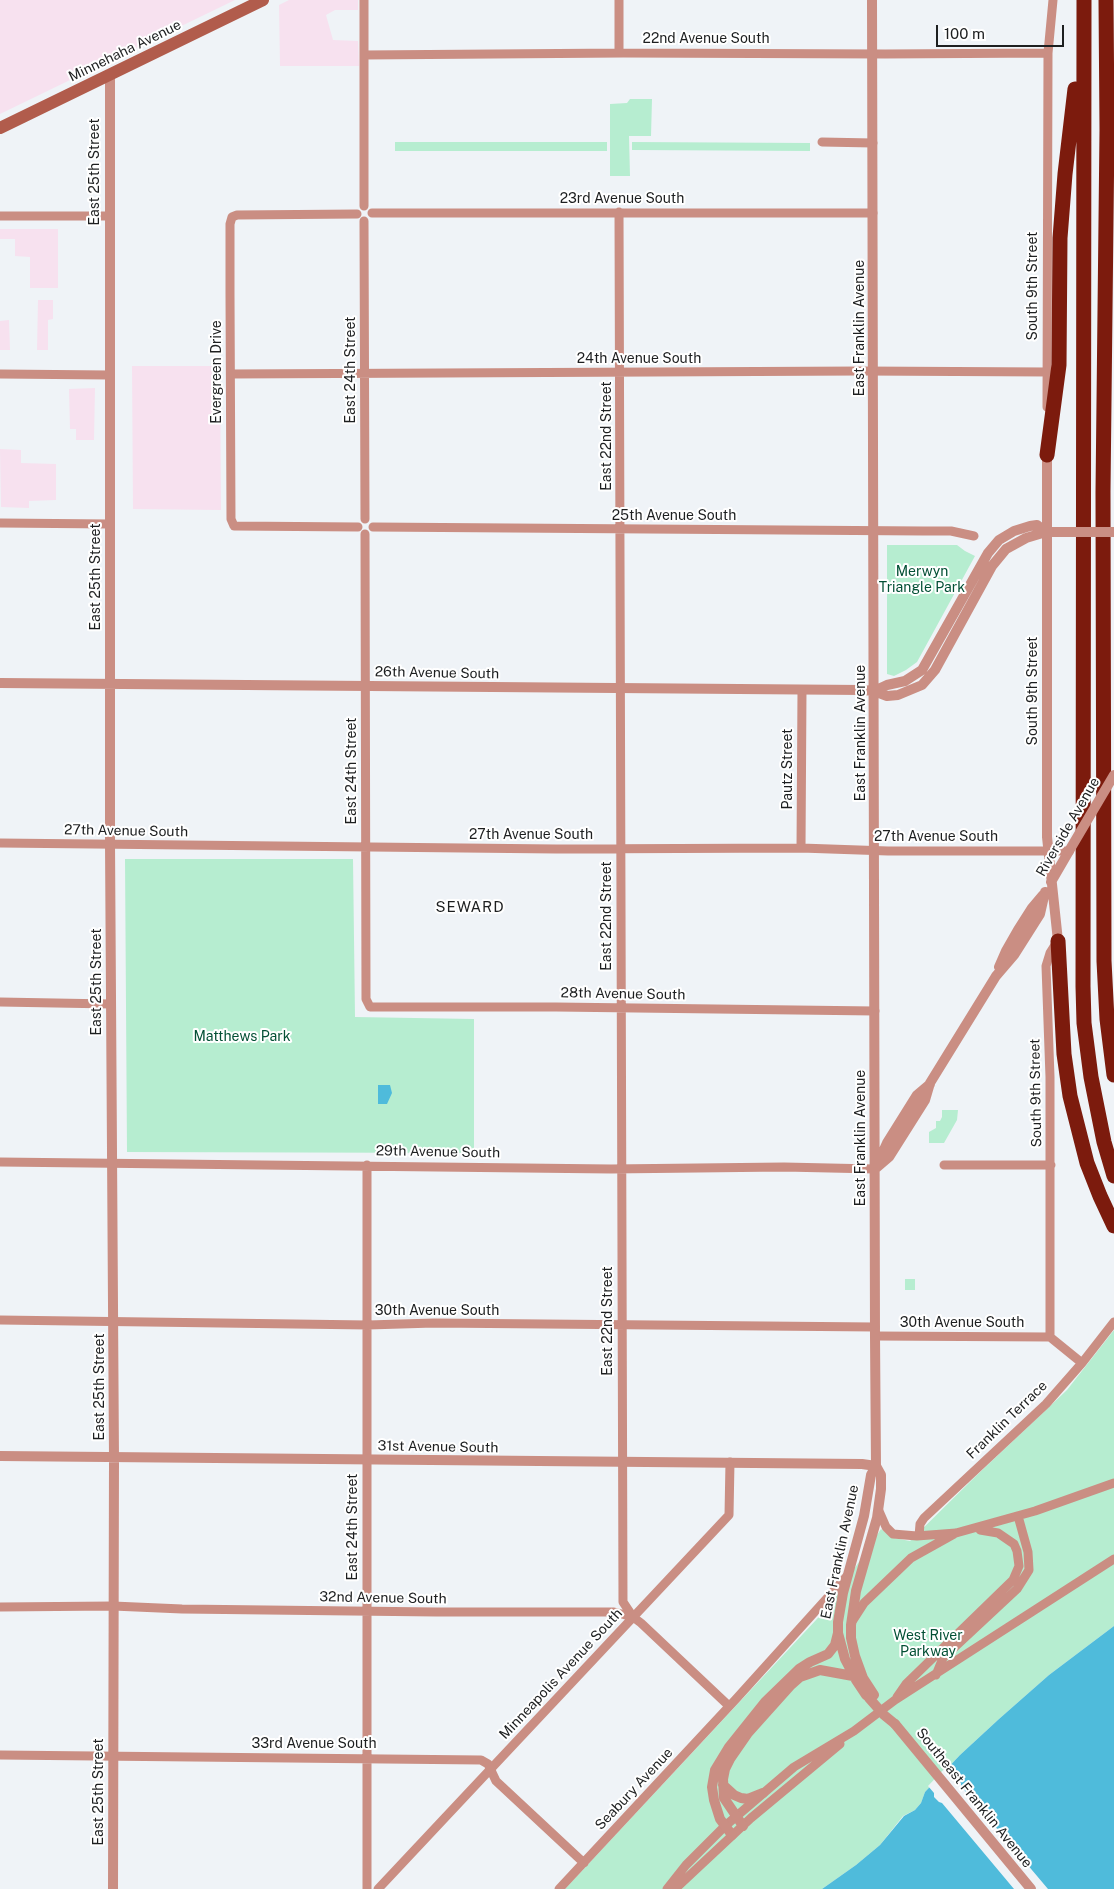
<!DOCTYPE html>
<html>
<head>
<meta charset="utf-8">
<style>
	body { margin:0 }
	#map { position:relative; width:1114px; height:1889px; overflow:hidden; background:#eff3f7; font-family:"Public Sans",sans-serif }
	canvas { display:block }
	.scale { position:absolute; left:936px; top:25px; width:128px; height:22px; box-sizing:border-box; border:2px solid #1d1f20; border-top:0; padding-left:6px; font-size:15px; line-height:18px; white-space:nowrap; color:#1d1f20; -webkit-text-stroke:4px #fff; paint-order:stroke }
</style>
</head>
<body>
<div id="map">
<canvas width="1114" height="1889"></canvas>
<div class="scale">100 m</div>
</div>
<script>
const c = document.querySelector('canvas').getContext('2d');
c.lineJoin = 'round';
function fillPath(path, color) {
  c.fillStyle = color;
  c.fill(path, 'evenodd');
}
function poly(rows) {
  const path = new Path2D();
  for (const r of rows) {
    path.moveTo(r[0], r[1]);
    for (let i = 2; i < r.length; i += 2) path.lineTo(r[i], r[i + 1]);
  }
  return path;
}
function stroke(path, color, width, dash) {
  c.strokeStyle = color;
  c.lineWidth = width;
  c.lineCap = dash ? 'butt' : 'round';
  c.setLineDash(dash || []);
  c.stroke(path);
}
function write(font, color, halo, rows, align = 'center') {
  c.font = font + ' "Public Sans",sans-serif';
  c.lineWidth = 4;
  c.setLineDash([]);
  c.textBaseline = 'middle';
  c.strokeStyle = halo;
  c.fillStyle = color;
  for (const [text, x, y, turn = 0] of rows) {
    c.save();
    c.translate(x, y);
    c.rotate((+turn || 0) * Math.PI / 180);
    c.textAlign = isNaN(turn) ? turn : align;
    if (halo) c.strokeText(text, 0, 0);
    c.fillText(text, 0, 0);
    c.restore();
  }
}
const industrial = poly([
	[0,0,235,0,0,114],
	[289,0,358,0,358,10,335,10,326,15,333,40,358,41,359,66,280,66,279,5],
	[0,229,58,229,58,288,30,288,30,257,15,256,15,239,0,239],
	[38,300,53,300,53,319,48,320,48,350,37,350],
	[9,320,10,350,0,350,0,321],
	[132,366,220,366,221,510,133,509],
	[95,388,94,440,76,440,76,429,70,429,69,389],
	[0,449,21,450,21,463,56,464,56,500,29,501,29,508,1,507]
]);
const green = poly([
	[630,99,652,99,651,136,629,136,630,176,610,176,610,104,627,103],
	[395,142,607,142,607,151,395,151],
	[632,142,810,143,810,151,632,150],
	[887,545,957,545,965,551,975,556,917,662,906,670,894,676,887,674],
	[125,859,353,859,355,1017,474,1019,474,1153,127,1152],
	[942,1110,958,1110,957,1120,944,1143,929,1143,929,1132,936,1128,936,1121,940,1121,942,1117],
	[905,1279,915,1279,915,1290,905,1290],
	[1114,1330,1114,1626,1049,1675,999,1719,960,1755,925,1792,921,1803,915,1810,903,1816,880,1845,856,1865,822,1889,565,1889,830,1605,881,1529,894,1538,910,1541,978,1474,1067,1390]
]);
const water = poly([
	[378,1085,390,1085,392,1093,387,1104,378,1104],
	[1114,1626,1114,1889,822,1889,856,1865,880,1845,904,1816,915,1810,921,1803,925,1792,960,1755,999,1719,1049,1675]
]);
const pier = poly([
	[946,1767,961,1783,961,1786,1048,1889,1014,1889,942,1803,939,1802,934,1797,934,1793,928,1786]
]);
const minor = poly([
	[364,0,364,206],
	[619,53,619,0],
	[364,55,623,53,885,54,1048,53],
	[822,142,873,143],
	[619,212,623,1602,633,1617],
	[372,213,873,213],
	[357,214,237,215,232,217,230,224,230,294,231,519,234,526,358,527],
	[0,216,109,216],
	[364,221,365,519],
	[0,374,109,375],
	[231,374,862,371,1048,372],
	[1047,407,1048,53,1053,0],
	[0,523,110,524],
	[373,527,923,531,951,531,974,536],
	[365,534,366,999,370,1007,556,1007,875,1011],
	[0,843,556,849,801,848,888,851,1069,851],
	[801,848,802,690],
	[0,1002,111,1004],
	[0,1162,611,1169,784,1167,875,1169],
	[367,1165,367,1889],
	[944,1165,1051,1165],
	[0,1320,368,1325,434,1323,875,1327],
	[875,1336,1050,1337],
	[1050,1337,1050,1077,1046,966,1050,953,1057,942],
	[1050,1337,1082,1363],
	[879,1511,886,1527,893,1534,917,1536,956,1533,1035,1511,1114,1483],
	[919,1536,920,1524,924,1518,1046,1404,1082,1363,1114,1322],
	[0,1607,113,1606,182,1609,436,1612,614,1612,633,1617,641,1623,729,1706],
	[853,1620,864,1603,911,1558,954,1534],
	[936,1675,943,1658,1017,1589,1029,1570,1028,1552,1018,1516],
	[897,1697,906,1684,1013,1580,1019,1566,1017,1551,1014,1544,998,1533,980,1530],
	[0,1755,481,1760,488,1764,496,1781,584,1863],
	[378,1889,729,1515,730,1462],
	[559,1889,736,1699,848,1575],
	[667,1889,686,1865,725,1826,794,1767,854,1731,895,1700,1114,1559],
	[675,1889,751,1818,840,1744]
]);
const tertiary = poly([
	[872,0,875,1336,876,1466,881,1475,881,1489,877,1518,856,1591,851,1625,851,1638,855,1656,863,1678,874,1695],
	[110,75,110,844,114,1457,113,1889],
	[1047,455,1047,837,1058,941],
	[0,683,862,690,874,691,887,696,898,695,922,685,935,670,992,566,1006,549,1026,538,1046,532,1058,532],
	[874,691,887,685,905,681,922,670,988,553,999,540,1014,531,1030,526,1037,525,1046,532],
	[1051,882,1069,851],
	[999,967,1006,951,1018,930,1032,908,1043,895],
	[877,1165,887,1143,917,1095,930,1084],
	[875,1169,889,1157,925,1100,930,1083,996,976,1014,955,1040,914,1045,892],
	[0,1456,862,1464,876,1466],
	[866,1695,856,1680,845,1659,838,1633,838,1622,843,1593,864,1516,871,1475,876,1466],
	[895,1724,1031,1889],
	[723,1785,734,1795,741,1798,748,1799,763,1793],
	[743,1826,724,1798,723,1779,725,1769,730,1759,748,1733,791,1685,800,1677,820,1670,853,1676],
	[732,1835,720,1819,714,1800,712,1787,715,1770,729,1747,765,1702,799,1669,810,1662,828,1654,835,1645,838,1633]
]);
const secondary = poly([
	[0,128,263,0]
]);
const motorway = poly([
	[1084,0,1083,986,1084,1023,1091,1077,1104,1142,1114,1176],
	[1106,0,1107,130,1103,492,1104,961,1107,1019,1114,1075],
	[1047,455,1059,365,1060,238,1065,174,1075,89],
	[1058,941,1064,1054,1070,1096,1087,1163,1100,1196,1114,1226]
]);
const tertiaryBridge = poly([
	[1058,532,1114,532],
	[1069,851,1114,775],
	[869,1698,884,1715,895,1724]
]);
const streetNames = [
	["22nd Avenue South",706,39],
	["Minnehaha Avenue",125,51,-26],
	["East 25th Street",95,172,-90],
	["23rd Avenue South",622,199],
	["South 9th Street",1033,286,-90],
	["East Franklin Avenue",860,328,-90],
	["24th Avenue South",639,359],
	["East 24th Street",351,370,-90],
	["Evergreen Drive",217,372,-90],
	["East 22nd Street",607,436,-90],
	["25th Avenue South",674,516],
	["East 25th Street",96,577,-90],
	["26th Avenue South",437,673,1],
	["South 9th Street",1033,691,-90],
	["East Franklin Avenue",861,733,-90],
	["Pautz Street",788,769,-90],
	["East 24th Street",352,771,-90],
	["Riverside Avenue",1068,827,-60],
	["27th Avenue South",126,831,1],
	["27th Avenue South",531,835],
	["27th Avenue South",936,837],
	["East 22nd Street",607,916,-90],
	["East 25th Street",97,982,-90],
	["28th Avenue South",623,994,1],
	["South 9th Street",1036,1093,-91],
	["East Franklin Avenue",861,1138,-90],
	["29th Avenue South",438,1152,1],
	["30th Avenue South",437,1311],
	["East 22nd Street",608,1321,-90],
	["30th Avenue South",962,1323],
	["East 25th Street",100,1387,-90],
	["Franklin Terrace",1007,1420,-44],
	["31st Avenue South",438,1447,1],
	["East 24th Street",353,1527,-90],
	["East Franklin Avenue",840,1552,-78],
	["32nd Avenue South",383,1598,1],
	["Minneapolis Avenue South",561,1674,-47],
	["33rd Avenue South",314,1744],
	["Seabury Avenue",634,1789,-47],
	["East 25th Street",99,1792,-90],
	["Southeast Franklin Avenue",974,1798,51]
];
const parkNames = [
	["Merwyn",922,572],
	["Triangle Park",922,588],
	["Matthews Park",242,1037],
	["West River",928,1636],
	["Parkway",928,1652]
];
const neighbourhoodNames = [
	["SEWARD",470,907]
];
fillPath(industrial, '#f7e1ef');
fillPath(green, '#b6edd0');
fillPath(water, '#4fbbdb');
fillPath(pier, '#eff3f7');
stroke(minor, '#ca8e83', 9);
stroke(tertiary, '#ca8e83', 10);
stroke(secondary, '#b15c4c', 12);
stroke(motorway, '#7c1b0d', 15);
stroke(tertiaryBridge, '#ca8e83', 10);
write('14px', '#1d1f20', '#fff', streetNames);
write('14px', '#035035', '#fff', parkNames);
c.letterSpacing = '1px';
write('15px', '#1d1f20', '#fff', neighbourhoodNames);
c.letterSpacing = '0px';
</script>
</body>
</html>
